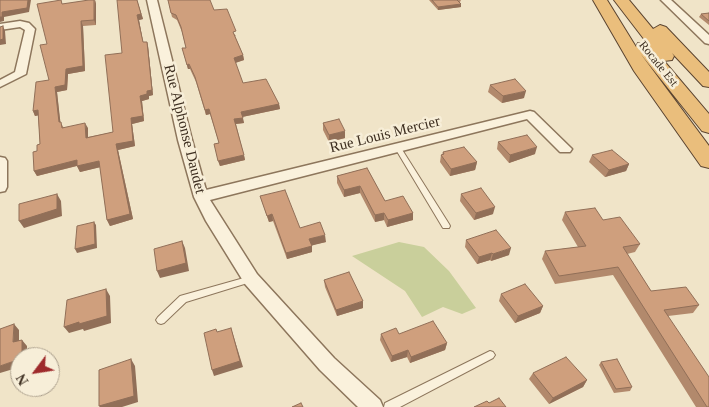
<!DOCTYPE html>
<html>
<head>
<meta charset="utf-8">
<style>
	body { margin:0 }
	#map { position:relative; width:709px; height:407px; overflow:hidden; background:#f0e4c8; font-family:"Times New Roman",serif }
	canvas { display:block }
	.north { position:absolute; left:10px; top:347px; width:50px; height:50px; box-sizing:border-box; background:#f7eed8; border:1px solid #ada18e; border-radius:50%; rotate:239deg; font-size:14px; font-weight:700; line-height:20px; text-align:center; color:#3d2e20 }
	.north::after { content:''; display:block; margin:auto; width:18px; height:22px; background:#9e2a2b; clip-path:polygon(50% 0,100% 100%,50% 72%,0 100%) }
</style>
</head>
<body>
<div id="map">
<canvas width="709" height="407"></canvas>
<div class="north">N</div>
</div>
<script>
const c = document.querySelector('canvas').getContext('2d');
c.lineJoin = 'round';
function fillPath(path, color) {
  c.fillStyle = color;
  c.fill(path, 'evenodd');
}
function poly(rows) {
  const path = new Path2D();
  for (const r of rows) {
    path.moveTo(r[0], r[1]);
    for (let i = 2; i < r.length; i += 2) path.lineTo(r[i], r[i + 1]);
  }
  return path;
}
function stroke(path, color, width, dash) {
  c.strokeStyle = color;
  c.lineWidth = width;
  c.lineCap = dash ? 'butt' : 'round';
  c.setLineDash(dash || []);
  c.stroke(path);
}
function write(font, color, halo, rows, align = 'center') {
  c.font = font + ' "Times New Roman",serif';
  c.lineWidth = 5;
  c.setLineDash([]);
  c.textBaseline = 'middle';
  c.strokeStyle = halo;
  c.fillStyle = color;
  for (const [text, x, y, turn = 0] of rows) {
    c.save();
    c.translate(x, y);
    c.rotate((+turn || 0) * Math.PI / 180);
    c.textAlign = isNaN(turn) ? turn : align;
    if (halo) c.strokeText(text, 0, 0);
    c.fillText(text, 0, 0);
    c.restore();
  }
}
const green = poly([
	[399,242,424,247,449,271,476,308,462,314,443,307,422,317,405,291,352,256]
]);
const service = poly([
	[398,146,401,148,449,224,450,226,449,228,443,228,395,148,398,146],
	[251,276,254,277,255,279,254,281,186,302,164,323,161,324,158,323,156,320,158,317,180,296,251,276],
	[490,351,493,352,495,355,493,358,400,407,384,407,385,403,490,351]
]);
const minor = poly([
	[147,0,157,0,192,140,206,190,530,111,534,112,572,149,570,152,560,152,527,119,210,200,257,274,334,358,380,400,383,407,358,407,320,370,245,284,206,221,194,197,178,140,147,0],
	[661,0,671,0,709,35,709,44,705,43,661,0],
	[20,21,29,23,35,29,26,74,0,87,0,80,15,72,25,30,20,27,0,30,0,24,20,21],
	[0,157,5,158,7,161,7,187,5,191,0,192,0,157]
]);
const trunk = poly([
	[593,0,607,0,636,47,638,43,647,43,614,0,629,0,653,29,660,25,666,27,709,72,709,87,703,86,672,53,674,56,672,60,664,61,709,114,709,133,702,131,640,53,709,146,709,168,701,166,634,71,593,0]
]);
const wall = poly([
	[61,0,62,4,95,0,96,4,96,25,83,26,85,71,68,74,67,90,57,92,60,122,64,128,88,128,88,137,113,132,122,53,137,0,143,19,139,20,143,42,147,42,148,46,153,95,149,96,149,99,142,101,144,121,132,124,135,146,118,150,133,219,110,226,107,220,100,167,80,172,77,166,37,176,34,171,37,151,40,144,38,115,35,116,33,111,49,80,47,44],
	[168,0,214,10,236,36,235,36,243,55,244,60,235,63,243,83,279,104,280,109,242,117,244,123,236,124,245,160,220,166,214,144,219,143,210,114,206,115,196,82,190,69,188,69,182,48,186,48,182,32,177,20,172,17],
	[429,0,461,0,460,2,461,7,438,10],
	[709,13,709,25,699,17,701,14],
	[490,85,524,98,502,103,488,92],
	[323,123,345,138,329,142,323,130],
	[498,142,535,154,509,163,497,149],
	[443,152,477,162,475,170,450,176,440,162,441,155,442,155],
	[592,155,629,164,626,171,605,177,589,162],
	[367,168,385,201,413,213,413,220,387,227,384,220,375,222,360,193,344,197,337,183,337,176],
	[461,194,493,214,474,220,460,201],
	[260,196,300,228,326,242,312,245,312,252,287,259,273,221,269,222,262,202],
	[565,212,603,220,640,244,635,252,627,254,651,291,699,305,693,313,668,316,709,407,696,407,613,275,555,284,542,259,545,251,578,247,562,220],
	[466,240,509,255,491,261,490,260,477,264,465,247],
	[324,280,363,308,337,316,325,287],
	[501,294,543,306,540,313,515,323,499,301],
	[381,334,399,334,447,343,445,350,410,363,407,357,391,362,380,340],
	[601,362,632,387,630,391,614,393,599,365],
	[533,373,587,380,583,387,549,404,529,379]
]);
const shadedWall = poly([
	[28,0,31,0,29,12,4,17,4,21,0,22,0,17,2,12],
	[95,0,96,4,96,25,94,20],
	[137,0,143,19,139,20,144,47,137,15],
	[461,4,461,7,438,10,438,7],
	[81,21,83,26,85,71,68,74,67,90,57,92,61,127,59,122,55,87,66,69],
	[3,26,5,31,6,44,0,45,0,40],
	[147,42,148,46,153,95,149,96,149,99,142,101,144,121,132,124,135,146,118,150,133,219,110,226,107,220,116,144,131,118,140,96],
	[243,55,244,60,235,63,234,58],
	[189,64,190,69,188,69,187,65],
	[526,91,524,98,502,103,503,96],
	[279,104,280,109,242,117,241,112],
	[209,109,210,114,206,115,205,110],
	[38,110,41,115,35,116,33,111],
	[243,118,244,123,235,124,234,119],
	[85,123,88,128,88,143,86,138],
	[345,131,345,138,329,142,329,135],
	[537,147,535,154,509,163,510,155],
	[244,155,245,160,220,166,218,161],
	[77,160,80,165,37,176,34,171],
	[99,161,101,167,80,172,77,166],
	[477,162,475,170,450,176,451,169],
	[629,164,626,171,605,177,609,170],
	[360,186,360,193,344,197,344,190],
	[57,194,61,201,62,216,24,228,19,221],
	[495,207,493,214,474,220,476,213],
	[384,213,384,220,375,222,375,215],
	[413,213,413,220,387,227,388,220],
	[272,214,273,221,269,222,267,216],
	[94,222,96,225,97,248,77,253,75,249],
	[325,235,326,242,310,246,309,239],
	[182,241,185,248,189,271,160,278,157,271],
	[312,246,312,252,287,259,286,253],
	[511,248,509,255,491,261,493,254],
	[492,253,490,260,477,264,479,257],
	[106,289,110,296,111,323,84,331,83,329,69,333,64,327],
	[363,301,363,308,337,316,336,310],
	[543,306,540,313,515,323,518,316],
	[14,324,19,330,19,348,13,342],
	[231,328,243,367,214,376,212,370],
	[22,340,27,346,27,357,22,357],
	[447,343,445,350,410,363,411,357],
	[408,350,407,357,391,362,392,356],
	[20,359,20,367,0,373,0,366],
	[131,359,135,366,138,402,122,407,100,407,99,406],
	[587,380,583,387,549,404,553,398]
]);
const building = poly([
	[0,0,28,0,27,8,2,12,2,17,0,17,0,0],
	[61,0,62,4,89,0,94,0,94,20,81,21,83,66,66,69,65,85,55,87,59,122,61,122,62,128,85,123,86,138,113,132,105,55,122,53,117,0,137,0,141,14,137,15,143,42,147,42,152,90,147,91,147,94,140,96,143,116,131,118,133,141,116,144,130,214,107,220,99,161,77,166,77,160,34,171,33,152,37,151,37,145,40,144,38,110,33,111,36,82,49,80,40,45,47,44,37,4,61,0],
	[168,0,210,0,214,10,227,9,236,31,233,32,243,55,234,58,243,83,266,79,279,104,241,112,243,118,234,119,244,155,218,161,214,144,219,143,209,109,205,110,195,77,189,64,187,65,182,48,186,48,181,27,176,15,171,13,168,0],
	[432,0,457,0,461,4,438,7,432,0],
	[709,13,709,21,701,14,709,13],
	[3,26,3,39,0,40,0,27,3,26],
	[515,79,526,91,503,96,490,85,515,79],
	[339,119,345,131,329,135,323,123,339,119],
	[527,135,537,147,510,155,498,142,527,135],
	[464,147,477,162,451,169,441,155,444,154,443,152,464,147],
	[612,150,629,164,609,170,592,155,612,150],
	[367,168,385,201,403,196,413,213,388,220,384,213,375,215,360,186,344,190,337,176,367,168],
	[481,188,495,207,476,213,461,194,481,188],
	[285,190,300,228,320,222,325,235,309,239,312,246,286,253,272,214,267,216,260,196,285,190],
	[57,194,57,209,19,221,19,204,57,194],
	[595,208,603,220,620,217,640,244,623,247,651,291,686,287,699,305,664,310,709,377,709,407,707,407,618,267,559,276,545,251,586,246,565,212,595,208],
	[94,222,95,244,75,249,77,226,94,222],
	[496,230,511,248,493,254,492,253,479,257,466,240,496,230],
	[182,241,186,263,157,271,154,249,182,241],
	[349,272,363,301,336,310,324,280,349,272],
	[525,284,543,306,518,316,501,294,525,284],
	[106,289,107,316,79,324,79,322,64,327,67,300,106,289],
	[433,321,447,343,411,357,408,350,392,356,381,334,396,328,399,334,433,321],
	[14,324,13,342,22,340,22,357,20,357,20,359,0,366,0,329,14,324],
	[231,328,240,361,212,370,204,333,216,329,217,332,231,328],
	[566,357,587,380,553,398,533,373,566,357],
	[131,359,134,396,99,406,99,370,131,359],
	[617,359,632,387,616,389,601,362,617,359],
	[499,398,506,407,474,407,487,401,489,403,499,398],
	[301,403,303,407,292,407,301,403]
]);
const farStreetnames = [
	["Rocade Est",658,64,51]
];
const streetNames = [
	["Rue Alphonse Daudet",184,129,76],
	["Rue Louis Mercier",385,135,-14]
];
fillPath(green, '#c9cf9b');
stroke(service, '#8d765c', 2);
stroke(minor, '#8d765c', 3);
stroke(trunk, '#5b4430', 2);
fillPath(service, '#faf1dc');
fillPath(minor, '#faf1dc');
fillPath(trunk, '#eabe7c');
fillPath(wall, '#b2896c');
fillPath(shadedWall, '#916f58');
fillPath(building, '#cf9f7d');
stroke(building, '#916f58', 1);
write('12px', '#3d2e20', '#f7eed8', farStreetnames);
write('15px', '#3d2e20', '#f7eed8', streetNames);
</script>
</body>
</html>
